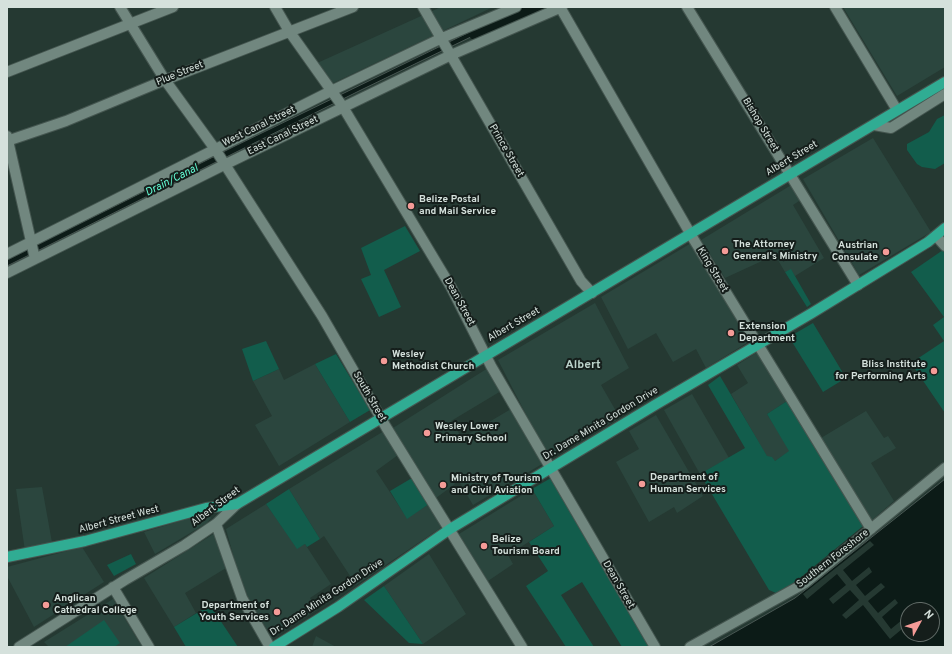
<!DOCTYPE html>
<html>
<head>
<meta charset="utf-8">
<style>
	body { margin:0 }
	#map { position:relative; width:952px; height:654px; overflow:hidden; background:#253932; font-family:Overpass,sans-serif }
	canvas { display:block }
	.frame { position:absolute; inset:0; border:8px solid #d5e1dc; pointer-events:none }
	.north { position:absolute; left:900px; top:602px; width:40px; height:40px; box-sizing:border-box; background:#151e1b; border:1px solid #626c68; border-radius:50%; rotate:50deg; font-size:11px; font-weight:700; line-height:16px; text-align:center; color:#d5e1dc }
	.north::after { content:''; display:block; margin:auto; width:14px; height:18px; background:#f59b97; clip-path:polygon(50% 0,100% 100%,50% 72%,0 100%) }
</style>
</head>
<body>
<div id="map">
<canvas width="952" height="654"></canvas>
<div class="frame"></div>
<div class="north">N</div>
</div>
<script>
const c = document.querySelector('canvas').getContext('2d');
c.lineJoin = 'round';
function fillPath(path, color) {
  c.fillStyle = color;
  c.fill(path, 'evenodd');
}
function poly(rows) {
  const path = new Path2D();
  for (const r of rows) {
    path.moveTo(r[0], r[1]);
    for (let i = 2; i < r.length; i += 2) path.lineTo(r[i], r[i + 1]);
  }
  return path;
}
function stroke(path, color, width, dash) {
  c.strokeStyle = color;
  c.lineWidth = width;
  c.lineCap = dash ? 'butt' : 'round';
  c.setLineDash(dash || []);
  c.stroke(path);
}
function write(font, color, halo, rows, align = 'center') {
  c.font = font + ' Overpass,sans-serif';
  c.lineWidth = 4;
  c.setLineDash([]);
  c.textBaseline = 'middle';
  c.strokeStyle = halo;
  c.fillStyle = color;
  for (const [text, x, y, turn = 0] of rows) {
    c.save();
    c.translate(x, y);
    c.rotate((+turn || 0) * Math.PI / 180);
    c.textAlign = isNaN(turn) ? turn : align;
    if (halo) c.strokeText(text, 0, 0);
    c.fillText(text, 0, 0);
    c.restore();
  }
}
const built = poly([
	[441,7,493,7,327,86,315,64],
	[843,7,945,7,945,67,897,96],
	[873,138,931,232,859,275,803,179],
	[793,184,802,199,793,205,824,258,795,276,791,270,785,272,775,255,725,278,701,240],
	[693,242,750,341,706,368,696,349,673,362,656,333,628,349,601,297],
	[595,303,629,368,601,385,620,418,549,459,498,360],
	[756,353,759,354,787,401,767,414,790,451,775,461,767,457,731,394,748,383,737,365],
	[315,364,350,422,279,466,255,425,272,416,253,381,279,369,284,380],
	[488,368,501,391,451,421,462,438,511,409,542,464,473,505,459,481,436,498,393,428],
	[692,394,729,458,700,474,664,410],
	[866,411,884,438,888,436,896,448,871,463,894,501,872,520,821,438],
	[656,415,703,496,677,513,674,507,649,522,616,462,639,449,629,431],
	[384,431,398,455,376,471,407,518,429,504,442,527,356,585,324,536,320,539,289,489],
	[42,487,53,548,25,551,16,489],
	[532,489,554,526,508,555,513,564,488,581,459,534],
	[266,504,297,548,305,544,331,584,310,598,317,610,272,638,248,597,237,569,226,529],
	[207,513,211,518,207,523,155,554,144,532],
	[215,533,226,568,185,593,196,613,174,627,144,578],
	[82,547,104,582,34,627,7,576,7,567],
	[429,554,466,614,423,644,384,586],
	[113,599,142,647,49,647,44,642],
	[316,636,336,647,312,647]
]);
const green = poly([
	[945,115,945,163,935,169,922,167,917,164,907,150,907,144,929,132,937,119],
	[405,226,420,251,384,270,401,307,379,317,361,279,371,275,361,248],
	[943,250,945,253,945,413,911,363,944,341,933,325,944,317,911,272],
	[791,269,811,304,807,307,785,272],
	[813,323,846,378,823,392,789,337],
	[266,341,279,369,253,381,242,349],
	[336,354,370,410,350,422,315,364],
	[720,376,767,456,772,457,775,461,789,451,767,414,787,401,863,526,795,582,776,593,769,590,700,474,745,448,708,385],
	[412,478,429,504,407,519,390,491],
	[551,478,651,647,622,647,582,582,561,595,594,647,566,647,526,586,548,571,529,542,554,526,532,489],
	[289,489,320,539,307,547,305,544,297,549,266,504],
	[131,554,136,564,114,576,107,565],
	[384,586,423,644,409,643,364,600],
	[210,605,238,647,186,647,174,627],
	[104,620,120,643,114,647,65,647]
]);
const water = poly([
	[521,7,533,7,361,90,7,266,7,260,235,146,521,7],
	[945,479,945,647,709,647,795,598,945,479],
	[908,610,932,610,932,634,908,634,908,610]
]);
const pier = poly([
	[870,541,874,545,843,570,852,581,869,567,872,572,856,585,865,596,881,583,885,587,868,601,878,613,895,599,898,603,882,617,891,629,908,615,908,624,890,639,863,605,846,619,842,615,859,600,850,590,833,604,829,599,846,585,837,574,807,599,803,594]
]);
const canal = poly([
	[475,34,541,7]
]);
const minor = poly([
	[120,7,165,80,215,149,322,316,386,427,522,647],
	[275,7,289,31,343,107,451,287,491,366,655,647],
	[423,7,581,281,592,293],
	[560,7,694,240,871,529],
	[687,7,858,285],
	[835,7,897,110],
	[7,72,173,7],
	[874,125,891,128,945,94],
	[7,136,35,259],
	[7,141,66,121,165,80,353,7],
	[936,236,945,246],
	[7,254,331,91,442,38,516,7],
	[7,273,224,165,451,55,562,7],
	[216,524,242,598,270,647],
	[113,587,149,647],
	[19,647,125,580,185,545,216,524,237,504],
	[690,647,805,583,945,468]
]);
const major = poly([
	[7,557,85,541,206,508,237,504,945,82],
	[274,647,338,607,450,529,655,405,812,313,928,242,945,228]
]);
const markers = [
	[411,206,4,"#f59b97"],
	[725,251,4,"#f59b97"],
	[886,252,4,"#f59b97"],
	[731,333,4,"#f59b97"],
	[384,361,4,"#f59b97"],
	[934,371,4,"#f59b97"],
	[427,433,4,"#f59b97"],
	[642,484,4,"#f59b97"],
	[443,485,4,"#f59b97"],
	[484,546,4,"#f59b97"],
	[46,605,4,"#f59b97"],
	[277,612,4,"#f59b97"]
];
const streetNames = [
	["Plue Street",180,74,-22],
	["Bishop Street",760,125,59],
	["West Canal Street",259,127,-26],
	["East Canal Street",283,136,-26],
	["Prince Street",506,151,60],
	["Albert Street",792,159,-31],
	["King Street",712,270,59],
	["Dean Street",459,302,61],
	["Albert Street",514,325,-30],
	["South Street",369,397,60],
	["Dr. Dame Minita Gordon Drive",601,424,-31],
	["Albert Street",216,507,-37],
	["Albert Street West",119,520,-15],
	["Southern Foreshore",833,559,-38],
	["Dean Street",618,585,60],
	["Dr. Dame Minita Gordon Drive",327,598,-33]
];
const poiNames = [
	["Belize Postal",419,200],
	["and Mail Service",419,212],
	["The Attorney",733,245],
	["General's Ministry",733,257],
	["Austrian",878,246,"right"],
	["Consulate",878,258,"right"],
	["Extension",739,327],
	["Department",739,339],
	["Wesley",392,355],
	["Methodist Church",392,367],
	["Bliss Institute",926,365,"right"],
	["for Performing Arts",926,377,"right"],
	["Wesley Lower",435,427],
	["Primary School",435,439],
	["Department of",650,478],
	["Human Services",650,490],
	["Ministry of Tourism",451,479],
	["and Civil Aviation",451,491],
	["Belize",492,540],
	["Tourism Board",492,552],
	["Anglican",54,599],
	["Cathedral College",54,611],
	["Department of",269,606,"right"],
	["Youth Services",269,618,"right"]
];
const waterNames = [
	["Drain/Canal",172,181,-27]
];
const quarterNames = [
	["Albert",583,366]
];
fillPath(built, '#2b463e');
fillPath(green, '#125d4c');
fillPath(water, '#0c1b17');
stroke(water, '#485652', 1);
fillPath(pier, '#253932');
stroke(canal, '#0c1b17', 12);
stroke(minor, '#455650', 12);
stroke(major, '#455650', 12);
stroke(minor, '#71877f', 10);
stroke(major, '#30ac93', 10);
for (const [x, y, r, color] of markers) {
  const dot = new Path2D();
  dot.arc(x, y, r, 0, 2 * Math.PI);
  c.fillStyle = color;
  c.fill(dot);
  stroke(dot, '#151e1b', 1.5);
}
write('10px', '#d5e1dc', '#151e1b', streetNames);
write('bold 10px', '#d5e1dc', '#151e1b', poiNames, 'left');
write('italic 11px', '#64ffd7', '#151e1b', waterNames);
write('bold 12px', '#bbd2ca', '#151e1b', quarterNames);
</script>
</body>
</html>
